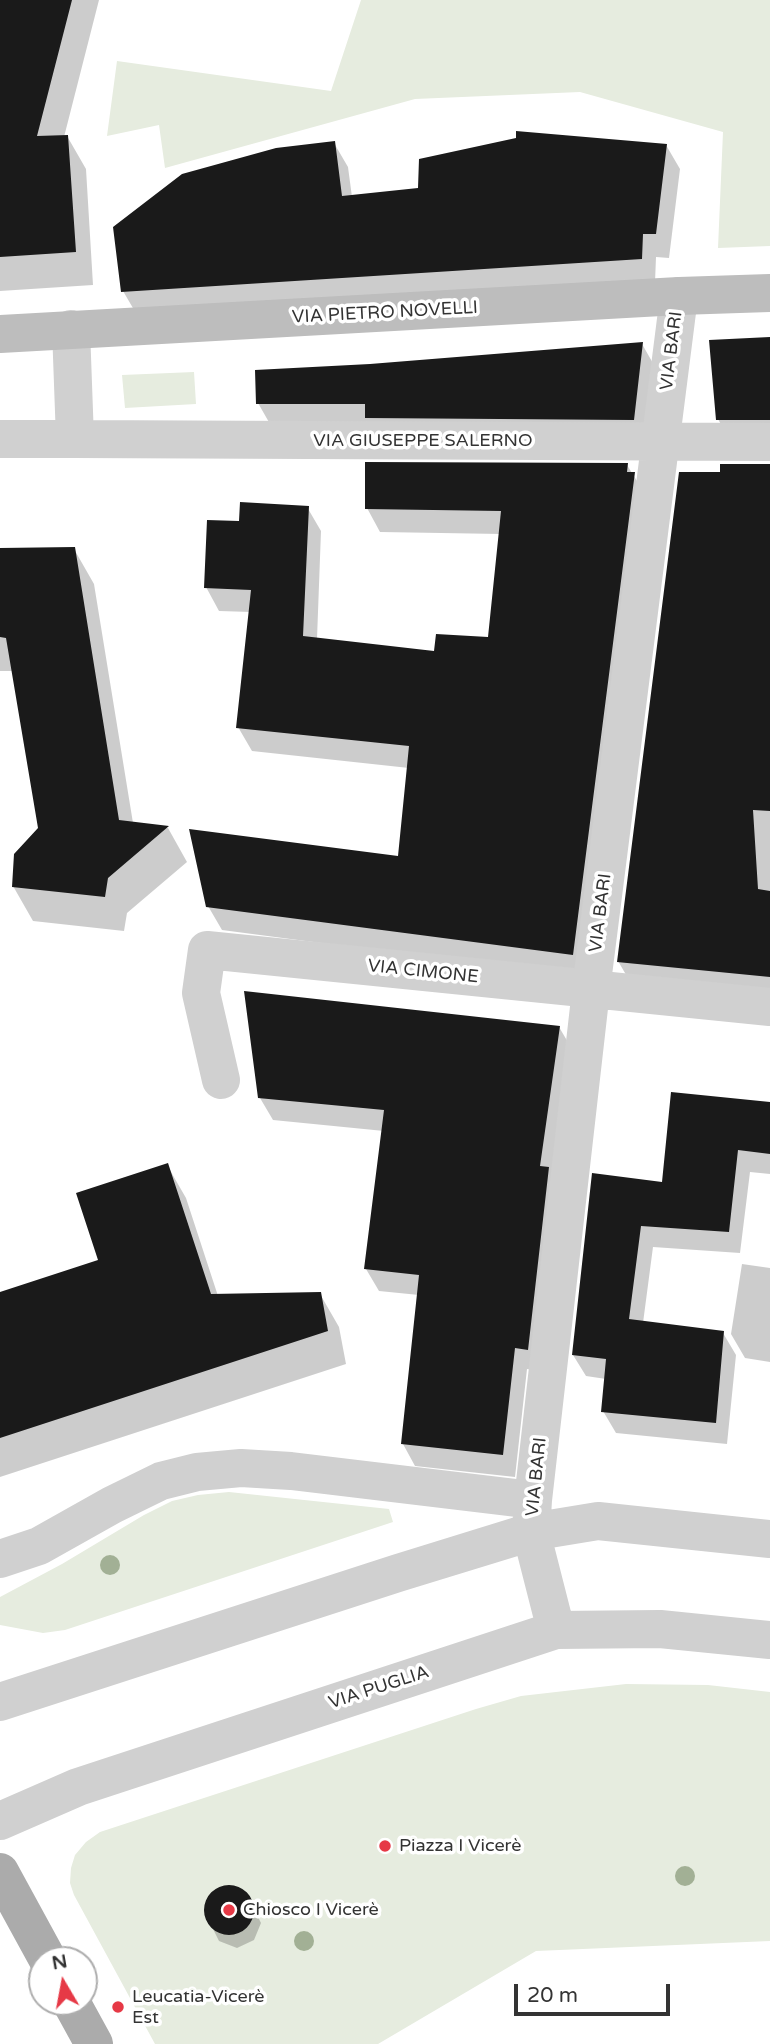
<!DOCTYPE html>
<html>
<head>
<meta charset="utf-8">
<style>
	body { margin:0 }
	#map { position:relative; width:770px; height:2044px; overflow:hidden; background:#fff; font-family:"Varela Round",sans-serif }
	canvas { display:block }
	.north { position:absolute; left:28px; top:1946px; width:70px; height:70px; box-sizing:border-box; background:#fff; border:2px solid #adadad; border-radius:50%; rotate:350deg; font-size:19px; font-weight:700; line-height:28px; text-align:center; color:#333 }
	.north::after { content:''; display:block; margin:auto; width:24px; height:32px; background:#e63946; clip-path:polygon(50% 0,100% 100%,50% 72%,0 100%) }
	.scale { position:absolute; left:514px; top:1984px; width:156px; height:32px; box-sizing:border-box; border:4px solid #333; border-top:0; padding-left:9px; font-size:21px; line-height:24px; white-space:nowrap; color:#333; -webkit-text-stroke:5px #fff; paint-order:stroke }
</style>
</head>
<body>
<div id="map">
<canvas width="770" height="2044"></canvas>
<div class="north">N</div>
<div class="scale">20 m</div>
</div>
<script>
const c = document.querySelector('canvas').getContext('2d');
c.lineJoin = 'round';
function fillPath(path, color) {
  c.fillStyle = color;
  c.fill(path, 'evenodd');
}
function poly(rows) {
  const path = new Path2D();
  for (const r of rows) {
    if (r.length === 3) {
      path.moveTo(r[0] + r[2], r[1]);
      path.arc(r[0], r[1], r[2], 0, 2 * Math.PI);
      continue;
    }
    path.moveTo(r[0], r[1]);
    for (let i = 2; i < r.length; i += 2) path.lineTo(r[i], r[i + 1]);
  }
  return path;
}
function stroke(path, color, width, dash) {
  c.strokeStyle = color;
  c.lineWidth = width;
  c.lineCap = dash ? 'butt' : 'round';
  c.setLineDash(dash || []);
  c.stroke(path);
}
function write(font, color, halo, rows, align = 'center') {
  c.font = font + ' "Varela Round",sans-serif';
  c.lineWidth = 7;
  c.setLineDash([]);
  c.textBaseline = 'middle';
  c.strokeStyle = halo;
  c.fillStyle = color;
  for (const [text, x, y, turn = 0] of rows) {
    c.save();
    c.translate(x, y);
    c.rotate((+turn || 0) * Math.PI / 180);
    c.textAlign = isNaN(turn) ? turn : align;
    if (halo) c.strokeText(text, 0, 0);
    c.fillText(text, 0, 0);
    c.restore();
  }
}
const green = poly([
	[361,0,770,0,770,246,718,248,723,132,580,92,415,99,165,168,159,125,107,136,117,61,331,91],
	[194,372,196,404,125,408,122,375],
	[229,1492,389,1509,393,1522,65,1630,43,1633,0,1625,0,1597,62,1564,144,1515,172,1501,198,1495],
	[626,1684,708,1685,770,1692,770,1941,536,1951,378,2044,155,2044,74,1895,70,1883,71,1868,75,1855,86,1842,100,1832,476,1709,521,1696]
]);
const shadow = poly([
	[0,0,99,0,64,137,67,136,86,169,93,285,0,291],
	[334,143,348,167,352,197,420,190,666,145,680,169,669,258,656,257,655,283,137,315,123,291],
	[770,339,770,443,731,443,718,419],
	[642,344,654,365,645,440,270,424,258,403,370,366],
	[627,465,647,497,586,978,222,930,208,906,400,858,409,768,252,751,238,727,251,612,219,611,206,587,241,523,307,507,321,531,317,639,436,652,490,639,501,534,380,532,367,508],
	[770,466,770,998,632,985,618,961,722,473],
	[74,549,94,584,133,823,168,828,187,862,127,913,124,931,33,921,13,886,40,829,14,671,0,671,0,550],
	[559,1027,572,1049,540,1371,527,1369,515,1477,415,1466,403,1444,419,1295,379,1291,366,1269,384,1131,273,1120,260,1098],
	[770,1104,770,1174,750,1172,740,1253,653,1247,643,1323,723,1333,736,1355,727,1444,616,1433,603,1411,606,1379,586,1376,573,1355,594,1174,663,1184],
	[167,1165,186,1198,218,1296,320,1294,339,1327,346,1364,0,1477,0,1294,101,1261],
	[742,1264,770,1268,770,1362,745,1358,731,1334],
	[228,1886,246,1893,261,1923,254,1940,237,1948,219,1941,204,1911,211,1894]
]);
const building = poly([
	[0,0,72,0,37,136,68,135,76,252,0,257],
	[516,131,667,144,656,234,643,234,642,259,121,292,113,227,182,174,276,148,335,141,342,196,418,188,419,159,516,138],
	[770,337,770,420,716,420,709,340],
	[643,342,634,420,365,418,365,404,256,404,255,370,370,364],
	[365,462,628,463,627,472,635,472,573,955,206,907,189,829,398,856,409,746,236,728,251,590,204,588,207,520,239,521,240,502,309,506,303,636,434,651,436,634,488,637,501,511,365,509],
	[720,464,770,464,770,811,753,810,758,889,770,891,770,977,617,962,679,472,720,472],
	[75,547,119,820,169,826,108,878,105,897,12,887,14,854,38,828,6,638,0,637,0,548],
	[244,991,560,1026,540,1166,549,1167,528,1350,515,1348,503,1455,401,1444,419,1275,364,1269,384,1110,258,1098],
	[671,1092,770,1102,770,1154,738,1150,729,1232,641,1226,629,1319,724,1331,716,1423,601,1412,606,1359,572,1355,592,1173,662,1182],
	[168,1163,211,1294,321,1292,328,1331,0,1438,0,1292,98,1260,76,1193],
	[229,1910,25]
]);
const minor = poly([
	[71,329,75,439,770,442],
	[0,439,75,439],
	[221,1080,201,993,207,950,770,1007],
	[0,1559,39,1546,112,1505,161,1481,197,1472,241,1468,291,1471,533,1500],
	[556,1630,531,1532,533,1500,591,990,679,296],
	[0,1702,398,1573,531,1532,598,1521,770,1539],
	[0,1821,78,1787,556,1630,660,1629,770,1640]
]);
const secondary = poly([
	[0,334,679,296,770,293]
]);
const primary = poly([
	[0,1872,48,1960],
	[71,2002,94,2044]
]);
const trees = [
	[110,1565],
	[685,1876],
	[304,1941]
];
const markers = [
	[385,1846,7,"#e63946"],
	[229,1910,7,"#e63946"],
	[118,2007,7,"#e63946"]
];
const streetNames = [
	["VIA PIETRO NOVELLI",385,313,-3],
	["VIA BARI",672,351,-83],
	["VIA GIUSEPPE SALERNO",423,441],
	["VIA BARI",601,913,-83],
	["VIA CIMONE",423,972,6],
	["VIA BARI",537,1477,-84],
	["VIA PUGLIA",379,1688,-18]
];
const poiNames = [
	["Piazza I Vicerè",399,1846],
	["Chiosco I Vicerè",243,1910],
	["Leucatia-Vicerè",132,1997],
	["Est",132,2018]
];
fillPath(green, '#e6ecdf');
fillPath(shadow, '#0003');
fillPath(building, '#1a1a1a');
stroke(minor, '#d0d0d0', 38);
stroke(secondary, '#bdbdbd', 38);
stroke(primary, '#ababab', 38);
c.fillStyle = '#a2b095';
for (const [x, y] of trees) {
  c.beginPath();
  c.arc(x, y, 10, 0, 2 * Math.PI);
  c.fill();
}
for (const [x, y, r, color] of markers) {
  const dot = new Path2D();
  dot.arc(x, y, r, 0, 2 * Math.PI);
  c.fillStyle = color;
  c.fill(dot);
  stroke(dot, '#fff', 2.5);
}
write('18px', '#333', '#fff', streetNames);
write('18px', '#333', '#fff', poiNames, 'left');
</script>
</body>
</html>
